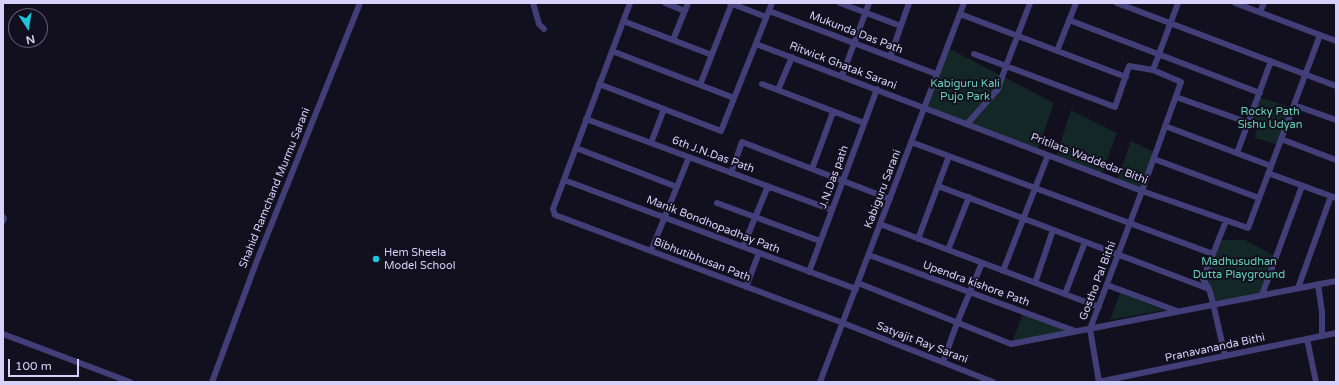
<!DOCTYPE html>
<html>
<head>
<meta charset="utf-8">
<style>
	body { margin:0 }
	#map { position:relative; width:1339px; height:385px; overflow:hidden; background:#120f1e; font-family:"Varela Round",sans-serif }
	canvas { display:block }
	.frame { position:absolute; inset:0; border:4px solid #d7d1fa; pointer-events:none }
	.north { position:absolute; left:8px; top:8px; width:40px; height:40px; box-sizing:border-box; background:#120f1e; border:1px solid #615d76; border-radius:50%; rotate:168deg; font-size:11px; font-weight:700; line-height:16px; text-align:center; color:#d7d1fa }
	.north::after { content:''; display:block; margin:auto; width:14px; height:18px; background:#1ac7dd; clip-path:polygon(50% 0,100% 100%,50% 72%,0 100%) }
	.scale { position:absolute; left:8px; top:359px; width:71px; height:18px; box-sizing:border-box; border:2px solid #d7d1fa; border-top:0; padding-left:5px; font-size:12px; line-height:14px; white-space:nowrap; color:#d7d1fa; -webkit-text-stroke:3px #120f1e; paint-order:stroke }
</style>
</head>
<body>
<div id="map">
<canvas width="1339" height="385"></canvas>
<div class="frame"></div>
<div class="north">N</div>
<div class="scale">100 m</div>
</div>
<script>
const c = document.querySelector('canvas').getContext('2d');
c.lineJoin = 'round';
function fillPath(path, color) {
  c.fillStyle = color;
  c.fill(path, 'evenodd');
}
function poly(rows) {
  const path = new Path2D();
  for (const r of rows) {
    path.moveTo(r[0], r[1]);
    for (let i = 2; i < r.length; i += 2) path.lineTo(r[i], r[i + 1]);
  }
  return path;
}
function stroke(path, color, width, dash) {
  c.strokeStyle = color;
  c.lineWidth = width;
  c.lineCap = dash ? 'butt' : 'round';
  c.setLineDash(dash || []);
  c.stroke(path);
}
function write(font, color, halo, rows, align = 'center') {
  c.font = font + ' "Varela Round",sans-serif';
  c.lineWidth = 4;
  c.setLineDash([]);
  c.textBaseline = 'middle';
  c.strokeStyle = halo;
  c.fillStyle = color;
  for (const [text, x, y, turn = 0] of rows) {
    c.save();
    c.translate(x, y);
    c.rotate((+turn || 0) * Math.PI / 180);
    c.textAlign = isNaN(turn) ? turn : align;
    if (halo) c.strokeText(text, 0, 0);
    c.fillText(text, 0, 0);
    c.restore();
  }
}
const green = poly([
	[948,48,1054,103,1038,149,924,107],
	[1258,97,1293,108,1278,145,1255,138,1257,129,1247,126],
	[1071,110,1117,133,1102,174,1056,157],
	[1131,141,1156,153,1142,189,1117,180],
	[1220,240,1245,240,1275,256,1261,294,1213,303,1204,278],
	[1120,293,1164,310,1110,320],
	[1024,312,1072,332,1011,344]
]);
const minor = poly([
	[533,3,539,24,544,29],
	[630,3,553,209,555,215,843,323,993,382],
	[665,3,685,11],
	[730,3,766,17],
	[840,3,901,26],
	[1117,3,1336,86],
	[1235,3,1336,41],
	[769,11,936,74],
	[1260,12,1264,3],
	[960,14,1126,77],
	[1069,20,1260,93],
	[623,21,712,55],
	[673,40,688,3],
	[756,44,1142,191,1248,228,1320,35],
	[612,51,734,98],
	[1057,51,1076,3],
	[974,54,1115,107,1129,66,1153,70,1181,82,1142,191,1090,329,1099,382],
	[890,57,909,3],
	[1153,70,1178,3],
	[842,76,869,3],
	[599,84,721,131,772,3],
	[762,84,864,123],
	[700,85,732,3],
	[778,90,792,57],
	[1176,97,1249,123],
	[1294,105,1336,120],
	[586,119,832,210],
	[967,124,998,89,1006,66,1030,3],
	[1165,126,1271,166],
	[1281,139,1336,160],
	[911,142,1213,254],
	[651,143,664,109],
	[576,148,677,187],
	[1237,153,1271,61],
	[1154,159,1259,198],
	[812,169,833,112],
	[731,173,742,142,890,199],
	[1268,173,1336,198],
	[564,180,856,289],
	[938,186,1209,289],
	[717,203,820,241],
	[3,217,4,218,3,221],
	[880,224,1099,307],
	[918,239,949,156],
	[743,247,768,186],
	[948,250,969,197],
	[651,251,689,157],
	[869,255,1075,331],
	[1003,271,1048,155],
	[809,272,877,89],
	[858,283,1011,344,1336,281],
	[1035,283,1053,230],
	[1318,284,1322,312,1322,336],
	[1107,285,1177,311],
	[746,287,759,253],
	[1298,288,1331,196],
	[1065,294,1085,242],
	[1262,295,1302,186],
	[3,334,130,382],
	[1307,339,1316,382],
	[1225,356,1213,303,1209,289,1203,279,1226,221],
	[943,362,957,323,982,263],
	[212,382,256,263,360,3],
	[820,382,964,3],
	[1098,382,1336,333]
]);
const markers = [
	[376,259,4,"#1ac7dd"]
];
const streetNames = [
	["Mukunda Das Path",856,33,21],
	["Ritwick Ghatak Sarani",843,66,21],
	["6th J.N.Das Path",713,155,20],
	["Pritilata Waddedar Bithi",1089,159,21],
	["J.N.Das path",834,177,-70],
	["Shahid Ramchand Murmu Sarani",275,188,-68],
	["Kabiguru Sarani",883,189,-69],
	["Manik Bondhopadhay Path",713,225,21],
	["Bibhutibhusan Path",702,260,21],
	["Gostho Pal Bithi",1098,281,-69],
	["Upendra kishore Path",976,284,20],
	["Satyajit Ray Sarani",922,343,21],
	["Pranavananda Bithi",1215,348,-12]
];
const parkNames = [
	["Kabiguru Kali",965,84],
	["Pujo Park",965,97],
	["Rocky Path",1270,112],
	["Sishu Udyan",1270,125],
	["Madhusudhan",1239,262],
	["Dutta Playground",1239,275]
];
const poiNames = [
	["Hem Sheela",384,253],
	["Model School",384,266]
];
fillPath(green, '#132727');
stroke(minor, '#423f78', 6);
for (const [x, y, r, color] of markers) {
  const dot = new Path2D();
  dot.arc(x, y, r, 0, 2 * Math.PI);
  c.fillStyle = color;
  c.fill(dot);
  stroke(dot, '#120f1e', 1.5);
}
write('11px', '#d7d1fa', '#120f1e', streetNames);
write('11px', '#67d0b7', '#120f1e', parkNames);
write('11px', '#d7d1fa', '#120f1e', poiNames, 'left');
</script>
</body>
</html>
